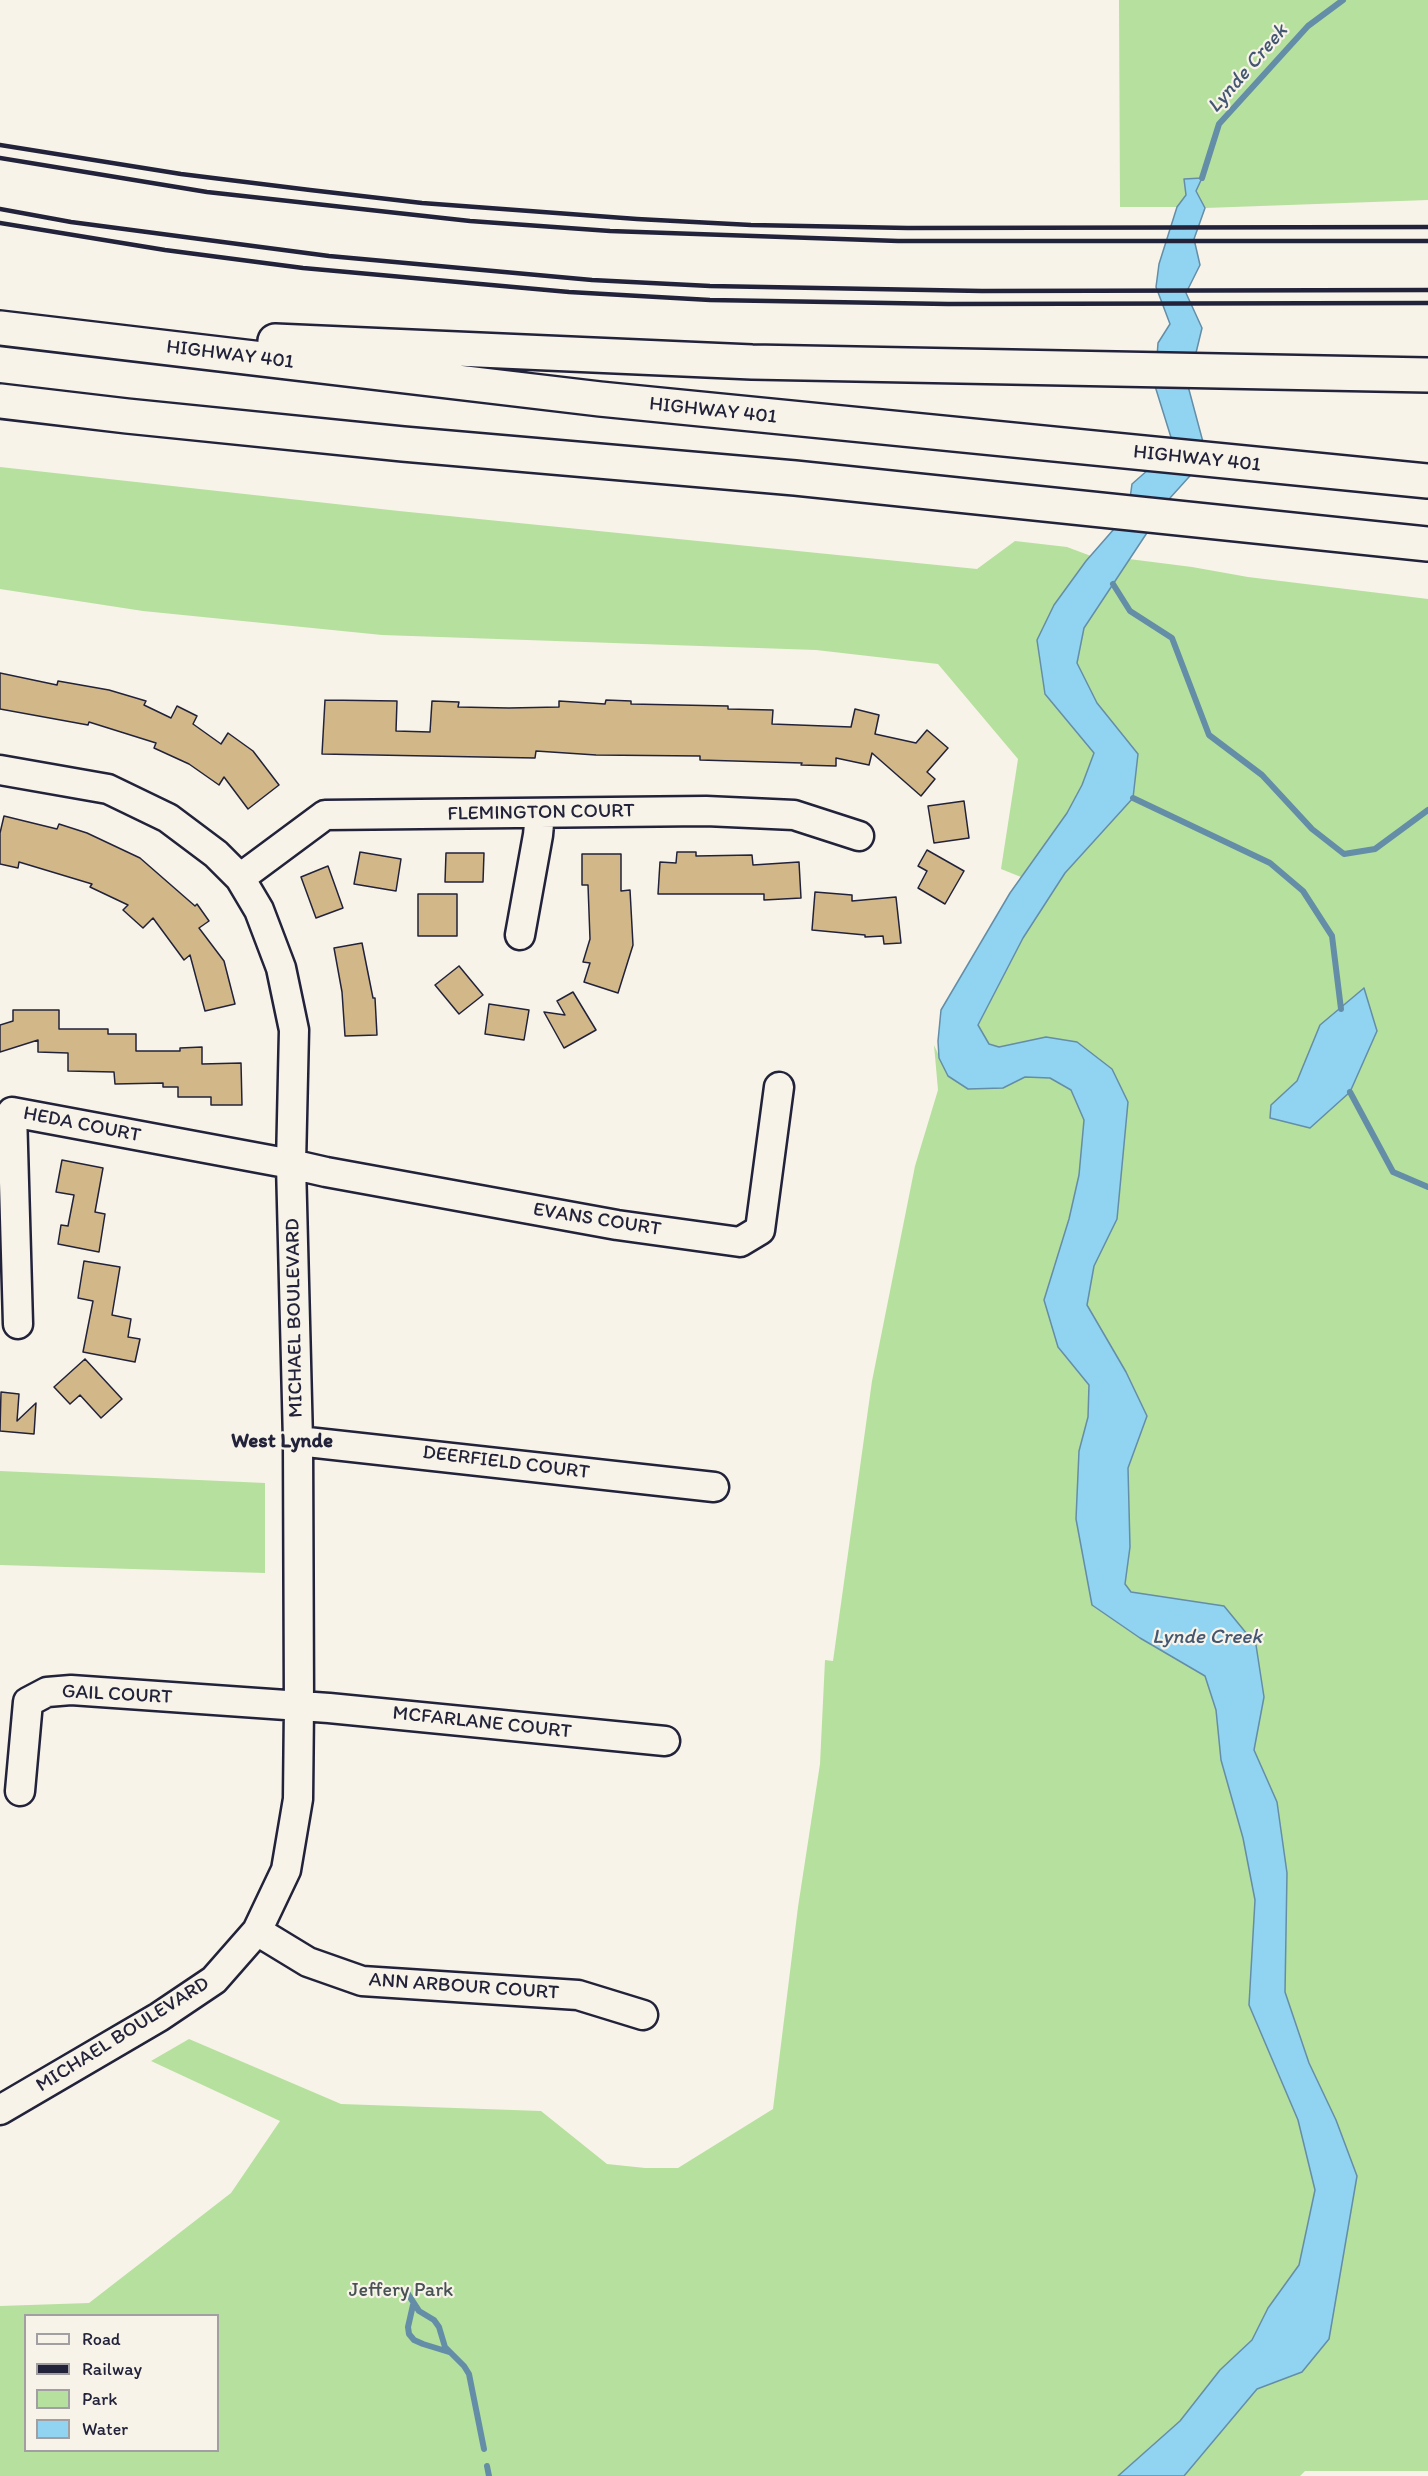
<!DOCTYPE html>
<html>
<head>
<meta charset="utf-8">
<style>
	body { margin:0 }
	#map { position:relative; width:1428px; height:2476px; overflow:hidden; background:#f7f3e8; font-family:Itim,sans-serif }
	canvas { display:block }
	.legend { position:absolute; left:24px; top:2314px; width:195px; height:138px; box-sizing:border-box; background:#f7f3e8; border:2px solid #a29fa3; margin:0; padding:8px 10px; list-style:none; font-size:18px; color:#22223b }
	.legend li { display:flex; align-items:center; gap:12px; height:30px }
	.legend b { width:30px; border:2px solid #a29fa3 }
</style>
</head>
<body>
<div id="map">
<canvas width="1428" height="2476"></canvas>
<ul class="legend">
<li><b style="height:8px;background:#f7f3e8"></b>Road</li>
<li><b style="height:8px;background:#22223b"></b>Railway</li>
<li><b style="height:16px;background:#b6e09d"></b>Park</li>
<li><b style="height:16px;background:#90d4f1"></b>Water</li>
</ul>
</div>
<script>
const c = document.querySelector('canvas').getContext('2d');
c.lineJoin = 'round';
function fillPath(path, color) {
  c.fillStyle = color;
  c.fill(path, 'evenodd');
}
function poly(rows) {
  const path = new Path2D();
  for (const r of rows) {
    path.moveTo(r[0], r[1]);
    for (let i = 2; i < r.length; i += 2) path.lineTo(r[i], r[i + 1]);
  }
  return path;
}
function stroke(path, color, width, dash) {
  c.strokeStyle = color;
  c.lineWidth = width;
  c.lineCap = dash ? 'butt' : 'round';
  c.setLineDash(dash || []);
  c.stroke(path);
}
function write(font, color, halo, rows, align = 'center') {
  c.font = font + ' Itim,sans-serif';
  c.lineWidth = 4.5;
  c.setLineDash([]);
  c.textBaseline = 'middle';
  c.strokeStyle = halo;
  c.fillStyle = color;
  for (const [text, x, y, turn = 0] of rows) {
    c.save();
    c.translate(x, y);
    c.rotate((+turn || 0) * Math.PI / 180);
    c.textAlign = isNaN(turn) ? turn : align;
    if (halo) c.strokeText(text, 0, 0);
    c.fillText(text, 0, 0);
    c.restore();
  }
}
const green = poly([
	[1119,0,1428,0,1428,200,1205,208,1195,191,1202,178,1177,207,1120,207],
	[0,467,399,511,977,569,1015,541,1067,547,1091,556,1054,605,1045,694,1094,753,1082,785,1067,813,1021,877,1001,869,1018,759,938,664,816,650,382,635,143,611,0,589],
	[1129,559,1192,567,1248,577,1428,599,1428,2471,1305,2471,1300,2476,1184,2476,1257,2389,1302,2372,1357,2176,1336,2120,1309,2063,1285,1992,1287,1873,1277,1802,1254,1750,1264,1697,1131,1592,1125,1584,1130,1547,1128,1468,1147,1416,1126,1372,1087,1305,1093,1266,1117,1218,1128,1102,1046,1037,999,1047,989,1044,978,1026,1023,938,1065,873,1133,798,1138,754,1097,703,1077,663,1084,628],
	[934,1045,948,1076,1003,1088,1025,1077,1050,1078,1071,1089,1084,1120,1079,1175,1069,1219,1058,1347,1089,1385,1088,1417,1079,1451,1092,1605,1140,1638,1205,1676,1216,1710,1221,1760,1243,1838,1255,1900,1249,2005,1298,2120,1315,2190,1299,2265,1268,2308,1252,2340,1220,2370,1180,2421,1118,2476,0,2476,0,2306,89,2303,231,2193,280,2121,151,2061,189,2039,341,2104,541,2111,607,2164,645,2168,678,2168,773,2109,798,1907,820,1764,825,1660,833,1661,872,1381,915,1166,938,1090],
	[26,2316,218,2316,218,2450,26,2450],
	[0,1471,265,1483,265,1573,0,1565]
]);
const water = poly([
	[1202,178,1196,191,1205,208,1194,239,1200,265,1186,293,1202,328,1188,386,1207,457,1170,498,1084,628,1077,663,1097,703,1138,754,1133,798,1065,873,1023,938,978,1025,989,1044,999,1047,1046,1037,1077,1042,1112,1069,1128,1102,1117,1219,1094,1266,1087,1305,1126,1372,1147,1416,1128,1468,1130,1547,1125,1584,1131,1592,1224,1606,1256,1645,1264,1697,1254,1750,1277,1802,1287,1873,1285,1992,1309,2063,1336,2120,1357,2176,1329,2339,1302,2372,1257,2389,1184,2476,1118,2476,1180,2421,1220,2370,1252,2340,1268,2308,1299,2265,1315,2190,1298,2120,1249,2005,1255,1900,1243,1838,1221,1760,1216,1710,1205,1676,1140,1638,1092,1605,1076,1519,1079,1451,1088,1417,1089,1385,1058,1347,1044,1300,1069,1219,1079,1175,1084,1120,1071,1090,1050,1078,1025,1077,1003,1088,968,1089,948,1076,939,1058,938,1041,941,1010,1010,893,1067,813,1082,785,1094,753,1045,694,1037,640,1054,605,1086,561,1128,513,1132,484,1174,447,1155,386,1158,343,1170,324,1156,287,1159,264,1177,207,1186,195,1184,179,1202,178],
	[1364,988,1377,1031,1350,1092,1310,1128,1270,1118,1271,1105,1297,1081,1320,1025,1364,988]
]);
const stream = poly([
	[1202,178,1219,124,1308,26,1343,0],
	[1113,584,1130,611,1172,638,1209,735,1262,775,1312,829,1344,854,1375,849,1428,810],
	[1133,798,1270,863,1303,891,1332,936,1341,1009],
	[1350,1092,1393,1172,1428,1187],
	[408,2294,419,2311,434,2320,439,2327,445,2347,464,2366,469,2374,484,2449],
	[413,2305,408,2327,409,2334,414,2340,423,2344,449,2352],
	[487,2466,489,2476]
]);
const building = poly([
	[0,673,57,685,58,681,109,690,146,701,144,705,171,718,177,706,197,716,193,724,221,744,228,733,253,751,279,785,248,809,224,777,219,785,189,764,154,748,156,743,89,722,88,725,0,709,0,673],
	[325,700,397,701,396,731,430,732,432,701,459,702,458,707,509,708,559,707,559,701,605,704,606,700,631,701,631,704,728,706,728,709,773,710,772,724,851,727,855,709,879,715,875,734,916,743,927,730,948,748,927,772,935,779,921,796,872,753,869,765,836,758,836,766,801,765,802,763,700,760,700,756,596,755,536,751,535,758,322,754,325,700],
	[964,801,969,838,934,843,928,806,964,801],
	[4,816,57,829,59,824,87,833,140,858,195,906,197,904,209,921,199,928,224,961,235,1004,205,1011,190,955,184,960,153,918,143,928,123,910,128,905,90,887,92,884,19,862,18,868,0,864,0,833,4,816],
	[927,850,964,871,945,904,918,888,927,871,918,866,927,850],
	[360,852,401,859,396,891,354,884,360,852],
	[677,852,696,852,696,856,752,855,753,865,799,862,801,898,764,900,764,894,658,894,660,862,676,863,677,852],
	[446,853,484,853,483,882,445,882,446,853],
	[582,854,621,854,621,891,630,890,633,945,618,993,584,982,590,963,583,962,590,939,588,885,582,885,582,854],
	[328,866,343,908,316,918,301,877,328,866],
	[815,892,852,895,852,901,896,897,901,943,884,944,883,936,865,937,865,935,812,930,815,892],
	[418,894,457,894,457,936,418,936,418,894],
	[362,943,373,998,375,998,377,1035,345,1036,342,992,334,948,362,943],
	[459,966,483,995,459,1014,435,985,459,966],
	[573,992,596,1030,564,1048,544,1012,565,1015,557,1001,573,992],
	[489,1004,529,1010,524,1040,485,1034,489,1004],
	[13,1010,59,1010,59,1029,108,1029,108,1034,136,1034,136,1051,180,1051,180,1048,202,1047,202,1064,241,1063,242,1105,211,1105,211,1097,178,1097,178,1087,163,1087,163,1083,115,1084,114,1072,68,1071,68,1053,38,1052,38,1040,0,1052,0,1025,13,1021,13,1010],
	[62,1160,103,1168,95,1212,105,1214,99,1252,58,1244,61,1225,68,1226,74,1195,56,1192,62,1160],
	[84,1261,120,1267,112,1315,131,1319,128,1337,140,1339,135,1362,83,1352,93,1301,78,1298,84,1261],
	[85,1359,122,1399,101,1418,80,1395,70,1404,54,1387,85,1359],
	[1,1392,19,1394,17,1421,36,1403,34,1434,0,1431,1,1392]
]);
const minor = poly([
	[0,770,108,789,168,818,216,854,240,878,259,910,281,968,294,1030,291,1164,298,1441,299,1706,298,1799,286,1870,257,1931,214,1980,159,2017,0,2110],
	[240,878,325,815,706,811,794,815,859,836],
	[520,935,538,835,540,813],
	[18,1324,12,1112,291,1164,326,1172,617,1225,740,1242,760,1230,779,1087],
	[298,1441,714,1487],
	[20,1791,28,1702,47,1692,71,1690,329,1708,665,1741],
	[257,1931,308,1962,362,1981,578,1995,643,2015]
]);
const highway = poly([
	[0,328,600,399,1428,481],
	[275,341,752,362,1428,375],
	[0,401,127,416,403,444,795,478,1428,544]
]);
const rail = poly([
	[0,145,181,174,310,190,422,203,637,219,751,225,908,228,1428,227],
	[0,158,207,192,470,221,610,231,898,241,1428,241],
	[0,209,71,222,329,256,592,280,710,286,982,291,1428,290],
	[0,223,165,250,303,268,569,292,710,300,948,304,1428,303]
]);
const streetNames = [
	["HIGHWAY 401",230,355,7],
	["HIGHWAY 401",713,411,6],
	["HIGHWAY 401",1197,459,6],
	["FLEMINGTON COURT",541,813,-1],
	["HEDA COURT",82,1125,11],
	["EVANS COURT",597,1220,9],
	["MICHAEL BOULEVARD",295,1318,-91],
	["DEERFIELD COURT",506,1463,7],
	["GAIL COURT",117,1695,3],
	["MCFARLANE COURT",482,1723,6],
	["ANN ARBOUR COURT",464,1987,4],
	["MICHAEL BOULEVARD",123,2035,-32]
];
const parkNames = [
	["Jeffery Park",401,2291]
];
const waterNames = [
	["Lynde Creek",1248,69,-49],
	["Lynde Creek",1207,1638]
];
const neighbourhoodNames = [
	["West Lynde",282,1442]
];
fillPath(green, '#b6e09d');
fillPath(water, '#90d4f1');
stroke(water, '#648da8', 1.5);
stroke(stream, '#648da8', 6);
fillPath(building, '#d2b888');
stroke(building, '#22223b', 1.5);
stroke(minor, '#22223b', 33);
stroke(highway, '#22223b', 38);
stroke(minor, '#f7f3e8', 28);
stroke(highway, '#f7f3e8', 33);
stroke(rail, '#22223b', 4.5);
write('20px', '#22223b', '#f7f3e8', streetNames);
write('20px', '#475254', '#f7f3e8', parkNames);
write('italic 21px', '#435772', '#f7f3e8', waterNames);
write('bold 21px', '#22223b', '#f7f3e8', neighbourhoodNames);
</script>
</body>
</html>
